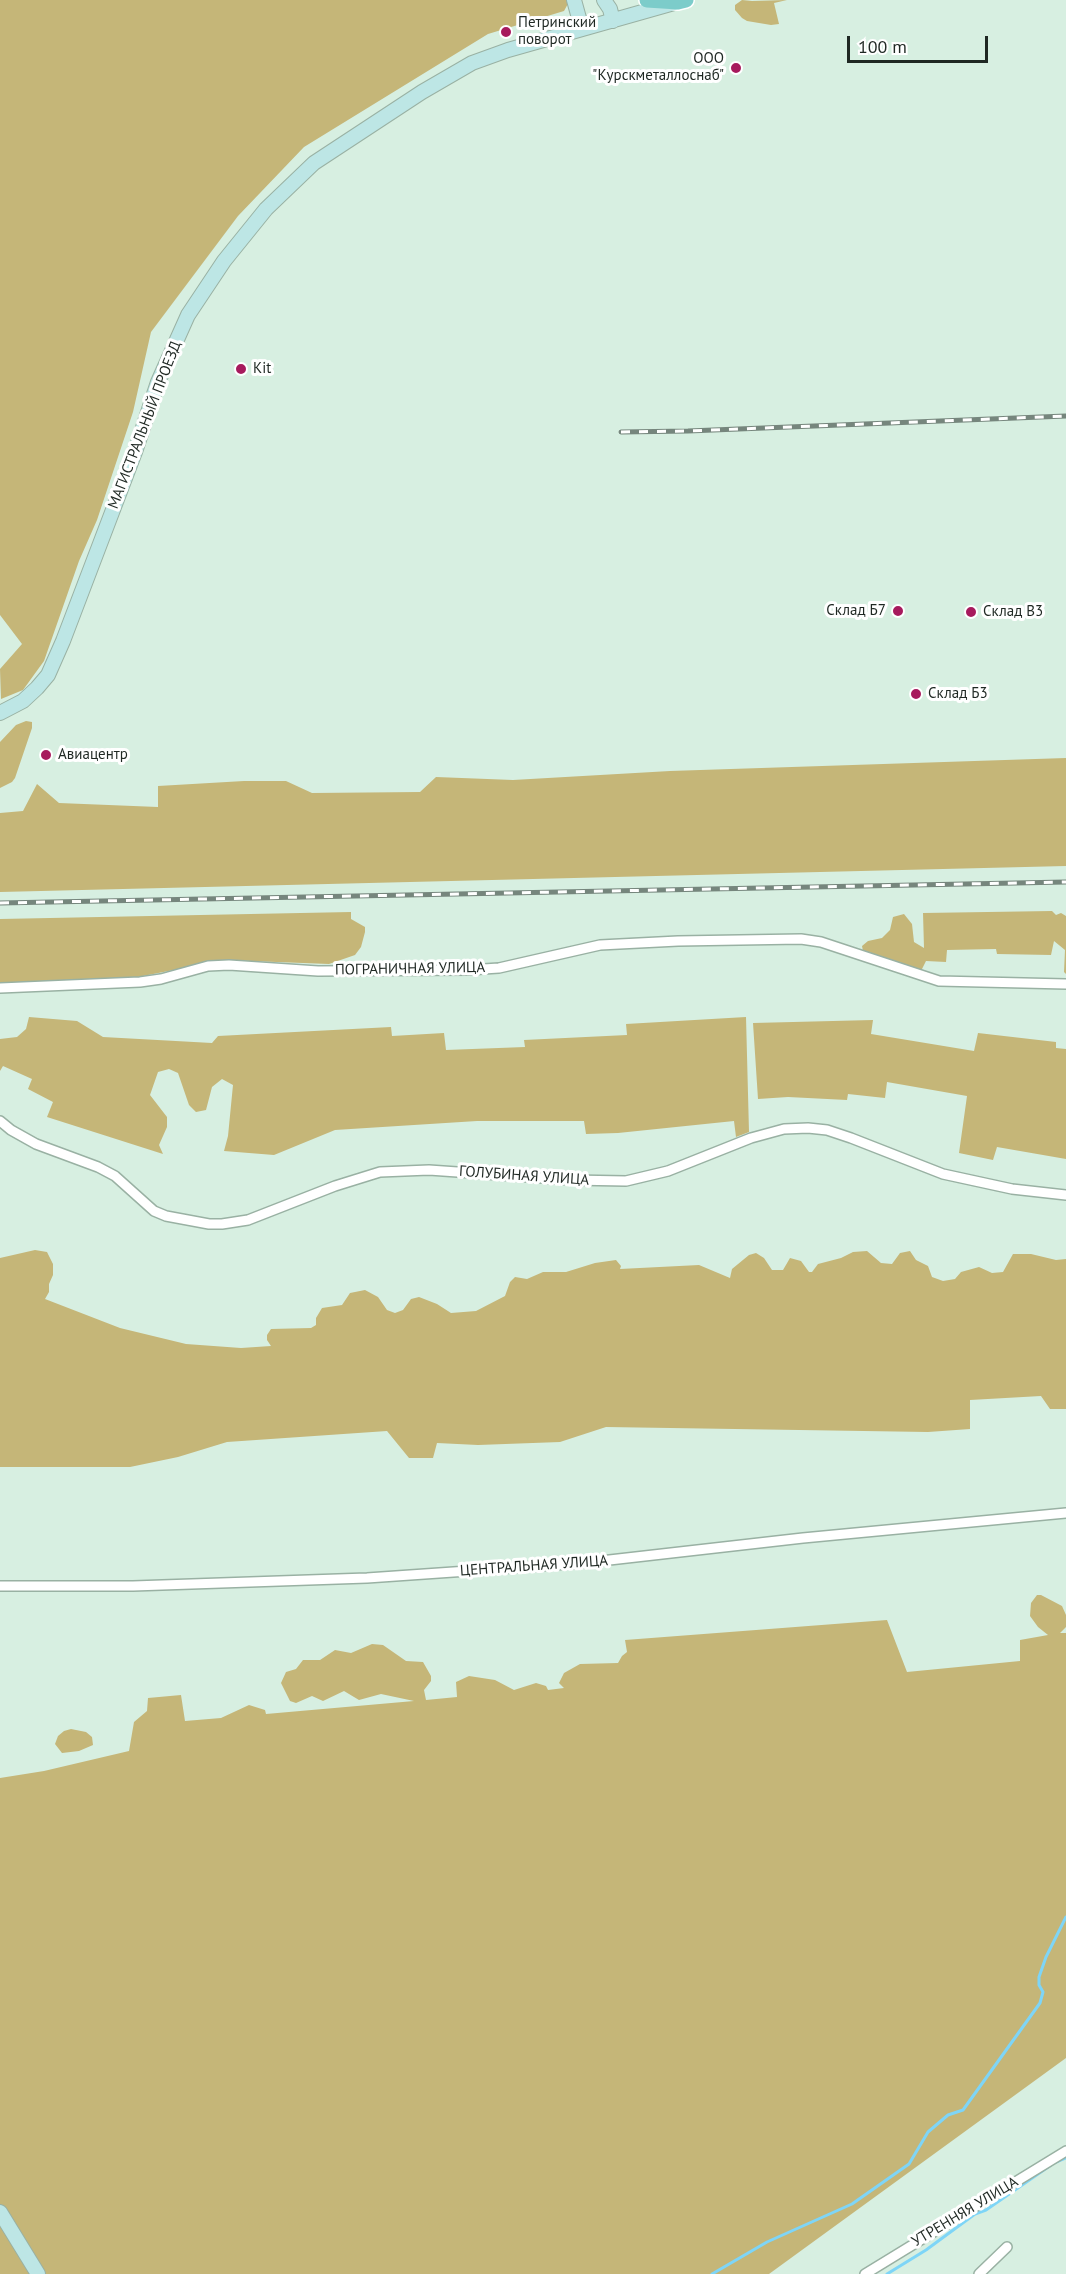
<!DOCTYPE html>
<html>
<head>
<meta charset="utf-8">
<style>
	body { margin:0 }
	#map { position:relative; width:1066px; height:2274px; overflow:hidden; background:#d7efe1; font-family:"PT Sans",sans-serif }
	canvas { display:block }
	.scale { position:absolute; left:847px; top:36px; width:141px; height:27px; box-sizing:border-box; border:3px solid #1f2823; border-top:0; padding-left:8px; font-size:18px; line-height:21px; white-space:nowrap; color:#1f2823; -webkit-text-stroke:4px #fff; paint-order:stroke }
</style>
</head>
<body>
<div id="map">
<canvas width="1066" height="2274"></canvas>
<div class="scale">100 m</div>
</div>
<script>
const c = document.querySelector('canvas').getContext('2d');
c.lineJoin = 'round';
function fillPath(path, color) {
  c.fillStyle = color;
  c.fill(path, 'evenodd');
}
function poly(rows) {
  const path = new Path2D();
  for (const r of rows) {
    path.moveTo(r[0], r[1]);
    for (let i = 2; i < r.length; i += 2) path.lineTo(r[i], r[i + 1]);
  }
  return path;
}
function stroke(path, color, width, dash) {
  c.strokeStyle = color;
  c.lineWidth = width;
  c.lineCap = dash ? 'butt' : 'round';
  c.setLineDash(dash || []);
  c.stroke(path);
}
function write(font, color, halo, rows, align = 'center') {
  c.font = font + ' "PT Sans",sans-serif';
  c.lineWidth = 6;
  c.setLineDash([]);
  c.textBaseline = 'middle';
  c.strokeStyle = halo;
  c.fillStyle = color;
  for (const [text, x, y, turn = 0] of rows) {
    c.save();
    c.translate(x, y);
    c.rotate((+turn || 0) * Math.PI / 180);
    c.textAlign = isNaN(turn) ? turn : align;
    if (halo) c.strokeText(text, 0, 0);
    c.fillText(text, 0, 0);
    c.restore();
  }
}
const green = poly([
	[0,0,570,0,564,11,488,34,304,147,238,216,151,332,133,412,97,520,79,561,44,661,23,690,1,699,0,669,22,644,0,615],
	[742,0,752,1,787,0,774,3,779,24,771,25,747,21,742,18,735,10,735,5],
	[26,721,32,722,32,728,15,778,12,782,0,788,0,742,16,725],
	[1066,758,1066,866,0,892,0,813,23,811,37,784,59,803,158,807,158,786,244,781,286,781,312,793,420,792,436,777,513,780,670,771],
	[1052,911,1056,915,1061,913,1066,916,1066,974,1064,972,1065,950,1054,941,1051,955,997,954,996,949,947,950,946,962,926,961,922,969,916,969,863,951,862,946,868,941,882,938,890,930,893,917,904,914,912,924,914,942,924,948,923,913],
	[351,912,351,919,365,927,365,932,361,947,355,955,329,964,224,960,138,977,0,983,0,919],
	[29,1017,77,1021,103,1037,212,1043,218,1036,391,1027,392,1036,444,1033,446,1050,525,1047,524,1040,627,1035,626,1024,746,1017,749,1132,736,1137,734,1121,618,1133,586,1134,584,1121,477,1121,335,1130,274,1155,224,1151,228,1136,233,1085,222,1079,212,1087,206,1110,196,1112,189,1105,178,1073,169,1069,158,1072,150,1095,167,1117,167,1127,159,1145,163,1154,47,1117,53,1102,28,1089,32,1079,3,1066,0,1071,0,1039,17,1037,26,1029],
	[873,1020,871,1034,974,1051,978,1033,1056,1042,1056,1048,1066,1049,1066,1159,997,1147,993,1160,959,1153,967,1096,887,1082,885,1098,848,1094,847,1100,788,1097,758,1099,753,1023],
	[35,1250,47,1252,53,1264,53,1275,49,1284,49,1292,45,1299,120,1328,186,1344,241,1348,271,1346,267,1340,267,1335,271,1329,311,1328,316,1325,316,1318,322,1308,342,1305,350,1293,365,1290,378,1297,387,1310,395,1313,403,1310,411,1299,419,1297,437,1304,451,1313,476,1311,505,1296,510,1282,515,1277,527,1279,543,1272,566,1272,595,1263,616,1260,621,1266,620,1269,699,1265,730,1278,732,1269,749,1255,756,1253,764,1258,772,1270,783,1270,790,1258,801,1261,809,1272,812,1272,818,1264,841,1258,853,1252,867,1251,881,1263,892,1264,900,1253,910,1251,916,1260,928,1266,932,1277,943,1281,955,1279,961,1272,979,1267,992,1273,1003,1272,1013,1254,1031,1254,1056,1260,1066,1259,1066,1409,1050,1409,1041,1396,970,1400,970,1429,928,1432,606,1427,560,1442,478,1445,437,1443,433,1458,409,1458,387,1431,227,1442,178,1457,130,1467,0,1467,0,1258],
	[1037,1595,1041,1595,1062,1606,1066,1615,1066,1627,1060,1633,1066,1633,1066,2058,769,2274,0,2274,0,1778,44,1771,129,1751,134,1722,147,1711,148,1698,181,1695,185,1721,221,1718,249,1705,265,1710,266,1714,414,1701,381,1694,359,1700,344,1691,323,1701,312,1696,296,1703,290,1701,281,1683,286,1672,296,1669,303,1660,320,1660,335,1650,351,1653,372,1644,383,1645,406,1661,423,1662,431,1676,431,1681,424,1690,426,1700,457,1697,456,1682,469,1676,495,1680,514,1690,536,1683,546,1686,548,1690,564,1688,559,1683,564,1673,580,1664,618,1663,622,1656,627,1652,625,1640,887,1620,907,1672,1020,1661,1020,1640,1048,1635,1038,1627,1030,1616,1031,1603],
	[71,1729,86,1732,92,1737,93,1745,79,1751,62,1753,55,1744,58,1736,64,1731]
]);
const stream = poly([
	[1056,2162,1066,2158],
	[712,2274,767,2242,852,2204,909,2164,928,2132,948,2115,963,2110,1040,2003,1043,1992,1039,1985,1039,1977,1046,1957,1066,1917],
	[887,2274,926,2250,975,2214,986,2210,1051,2165]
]);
const street = poly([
	[0,988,140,982,161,979,208,966,229,965,318,971,468,970,499,968,600,945,678,941,801,939,821,942,939,981,1066,984],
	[0,1121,11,1130,36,1144,98,1167,115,1176,154,1211,166,1216,209,1224,222,1224,248,1220,335,1186,380,1172,429,1170,571,1180,626,1181,668,1171,751,1138,784,1129,808,1128,827,1130,851,1138,943,1174,1012,1189,1066,1195],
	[0,1586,133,1586,367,1578,583,1563,803,1538,1066,1513],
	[865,2274,1066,2151],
	[979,2274,1007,2247]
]);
const secondary = poly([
	[574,0,582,29],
	[604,0,610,9,613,21],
	[0,713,23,701,37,688,48,675,63,641,135,452,158,382,188,315,224,261,266,209,314,163,422,92,472,63,508,50,674,3],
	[0,2212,38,2274]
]);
const primary = poly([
	[647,0,678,2,686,0]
]);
const rail = poly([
	[621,432,688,431,1066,416],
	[0,903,1066,882]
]);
const markers = [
	[506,32,6,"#a71a5d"],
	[736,68,6,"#a71a5d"],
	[241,369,6,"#a71a5d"],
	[898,611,6,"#a71a5d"],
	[971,612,6,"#a71a5d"],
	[916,694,6,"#a71a5d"],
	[46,755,6,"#a71a5d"]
];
const poiNames = [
	["Петринский",518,23],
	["поворот",518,40],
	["ООО",724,59,"right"],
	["\"Курскметаллоснаб\"",724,76,"right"],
	["Kit",253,369],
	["Склад Б7",886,611,"right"],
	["Склад В3",983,612],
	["Склад Б3",928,694],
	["Авиацентр",58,755]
];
const streetNames = [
	["МАГИСТРАЛЬНЫЙ ПРОЕЗД",145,425,-69],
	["ПОГРАНИЧНАЯ УЛИЦА",410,969,-1],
	["ГОЛУБИНАЯ УЛИЦА",524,1176,4],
	["ЦЕНТРАЛЬНАЯ УЛИЦА",534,1566,-4],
	["УТРЕННЯЯ УЛИЦА",965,2212,-31]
];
fillPath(green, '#c5b678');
stroke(stream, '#7ed5f7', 3);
stroke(street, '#99b1a3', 12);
stroke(secondary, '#99b1a3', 16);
stroke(primary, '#fff', 18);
stroke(street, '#fff', 9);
stroke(secondary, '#bde6e5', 14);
stroke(primary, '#7cccca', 15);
stroke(rail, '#76867d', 5);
stroke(rail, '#fff', 3, [9]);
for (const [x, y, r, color] of markers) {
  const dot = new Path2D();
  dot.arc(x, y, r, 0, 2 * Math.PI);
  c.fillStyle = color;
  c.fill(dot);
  stroke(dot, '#fff', 2);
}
write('15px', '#1f2823', '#fff', poiNames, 'left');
write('15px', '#1f2823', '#fff', streetNames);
</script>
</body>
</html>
